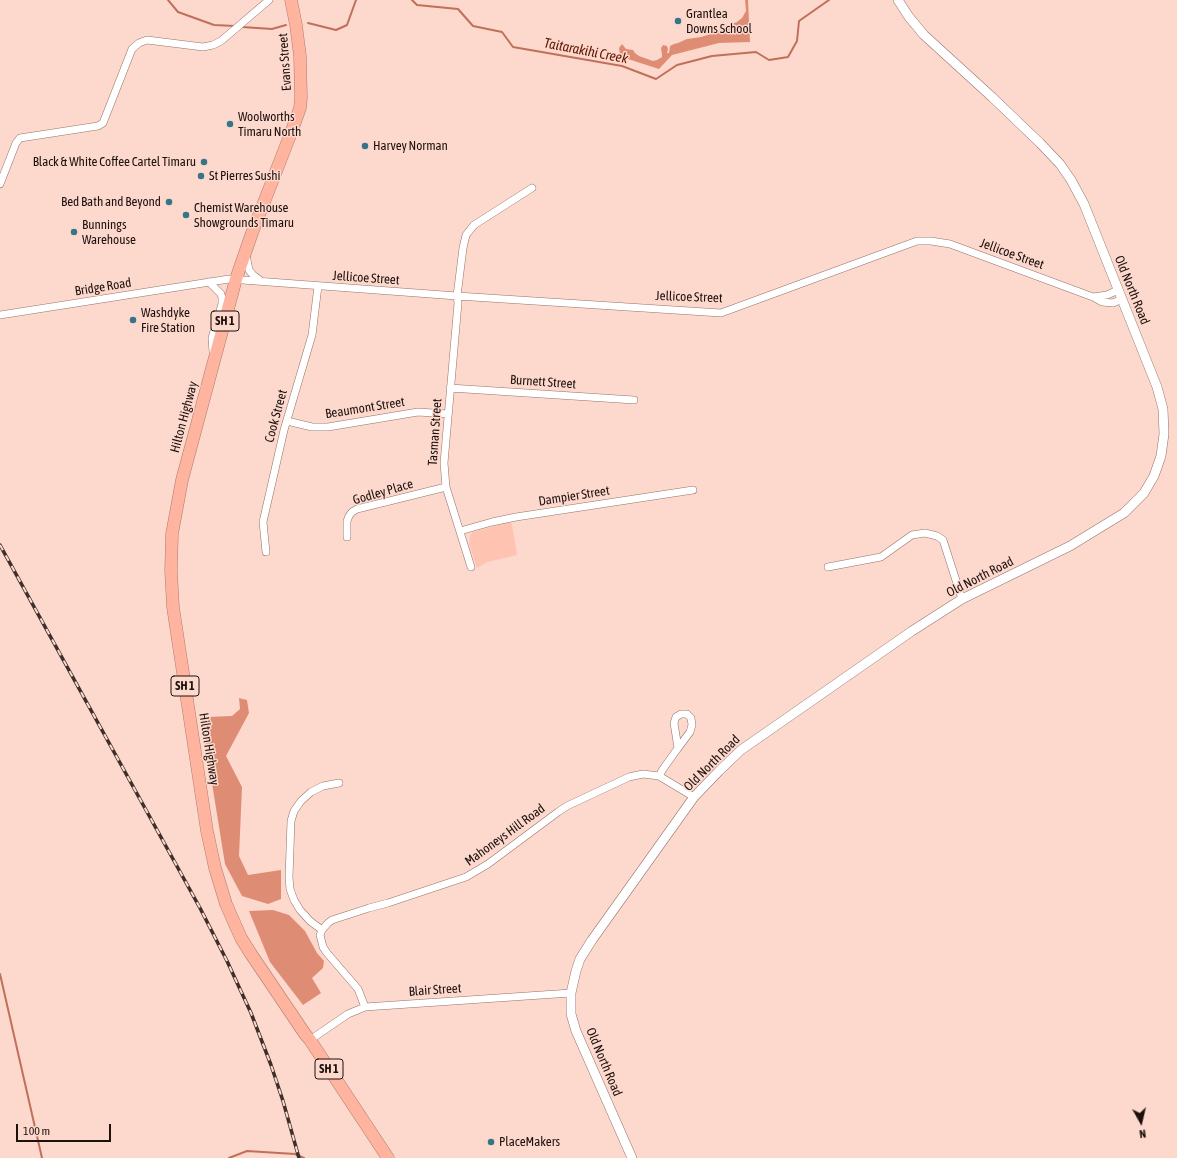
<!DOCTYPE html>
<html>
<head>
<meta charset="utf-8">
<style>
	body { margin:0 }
	#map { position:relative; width:1177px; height:1158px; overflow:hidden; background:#fdd8cd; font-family:"Asap Condensed",sans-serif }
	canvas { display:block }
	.north { position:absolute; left:1121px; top:1102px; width:40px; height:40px; -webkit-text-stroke:3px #fdd8cd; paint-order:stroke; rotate:172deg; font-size:11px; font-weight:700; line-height:16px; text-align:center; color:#1d110d }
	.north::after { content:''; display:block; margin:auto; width:14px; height:18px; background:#1d110d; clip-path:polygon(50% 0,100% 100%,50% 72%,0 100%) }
	.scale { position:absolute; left:16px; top:1124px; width:95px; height:18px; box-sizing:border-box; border:2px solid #1d110d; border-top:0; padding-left:5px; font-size:12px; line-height:14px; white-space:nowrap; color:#1d110d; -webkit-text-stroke:3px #fdd8cd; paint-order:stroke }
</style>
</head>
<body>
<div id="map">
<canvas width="1177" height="1158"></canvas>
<div class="north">N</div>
<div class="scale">100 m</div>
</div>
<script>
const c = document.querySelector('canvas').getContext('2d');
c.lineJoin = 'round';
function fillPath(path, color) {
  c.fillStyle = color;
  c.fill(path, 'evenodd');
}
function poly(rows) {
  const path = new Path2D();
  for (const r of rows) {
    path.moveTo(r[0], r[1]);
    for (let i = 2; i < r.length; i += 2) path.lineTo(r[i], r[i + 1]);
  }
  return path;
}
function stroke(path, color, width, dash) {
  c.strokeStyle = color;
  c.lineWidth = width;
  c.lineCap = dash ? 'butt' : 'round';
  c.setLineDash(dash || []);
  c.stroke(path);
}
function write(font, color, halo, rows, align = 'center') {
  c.font = font + ' "Asap Condensed",sans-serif';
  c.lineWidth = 3;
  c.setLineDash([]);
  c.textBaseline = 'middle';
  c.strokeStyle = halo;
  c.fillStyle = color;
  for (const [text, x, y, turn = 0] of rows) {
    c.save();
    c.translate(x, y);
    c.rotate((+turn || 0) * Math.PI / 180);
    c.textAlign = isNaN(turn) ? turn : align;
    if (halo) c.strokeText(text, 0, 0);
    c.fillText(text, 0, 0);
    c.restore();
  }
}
const green = poly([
	[510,522,512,524,517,555,487,562,477,568,469,544,470,535,473,532,498,525]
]);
const forest = poly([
	[745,0,748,0,750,42,719,43,672,55,659,69,628,59,620,54,619,48,622,44,626,49,633,50,635,53,639,56,653,61,657,60,662,57,662,55,661,48,663,45,667,46,668,49,667,53,669,53,670,46,674,44,678,43,687,39,701,37,714,33,734,23,737,22,742,18,746,11],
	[239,698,247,700,249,713,226,756,242,787,239,856,248,875,281,870,281,899,268,904,242,896,225,864,202,721,207,717,232,716,240,709],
	[273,910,289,915,305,931,317,953,324,961,323,968,312,978,321,993,303,1005,270,962,249,911]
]);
const stream = poly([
	[168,0,178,12,214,25,235,26],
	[412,0,417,5,458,9,473,26,502,32,513,47,622,66,656,79,677,65,712,56,756,52,769,60,788,57,797,41,799,21,829,0],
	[308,23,336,30,347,25,356,0],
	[242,27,272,29,286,25],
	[0,974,42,1158],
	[229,1158,247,1151,295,1154,304,1158]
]);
const street = poly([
	[0,184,16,143,20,138,98,126,103,123,132,49,139,43,147,40,203,47,213,45,221,41,269,0],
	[246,255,249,270,253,275,261,281],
	[209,282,221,294,222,298,222,304,212,338,213,352],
	[1093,297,1107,295,1118,290],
	[0,315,229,279,457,296,721,313,917,241,931,241,950,244,1093,297,1102,302,1113,303,1122,299],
	[450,388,634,400],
	[287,421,312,427,328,427,418,412,448,414],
	[460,531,492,522,516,517,693,490],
	[347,537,347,521,349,516,352,512,357,509,446,487],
	[266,552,263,522,284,430,312,335,318,286],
	[471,567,446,487,444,463,458,303,457,296,463,248,466,235,474,225,532,188],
	[828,567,881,557,912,535,925,533,937,536,943,540,962,599],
	[659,776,663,769,678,748,690,732,692,725,691,718,687,714,681,714,676,717,674,723,678,748],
	[322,930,310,921,300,910,294,900,290,889,289,877,291,821,294,811,301,801,311,792,323,786,339,783],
	[365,1007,358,989,327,953,323,947,320,935,322,930,328,923,332,920,369,908,388,903,466,877,488,864,558,812,567,806,629,777,643,774,659,776,694,797],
	[310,1040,348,1014,365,1007,571,993]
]);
const secondary = poly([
	[632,1158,576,1031,571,1014,571,993,576,971,580,959,592,940,694,797,719,771,741,750,912,631,962,599,1070,546,1124,513,1144,493,1154,476,1161,456,1164,434,1163,409,1157,387,1084,204,1071,180,1060,164,1040,143,992,97,924,35,909,17,898,0]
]);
const highway = poly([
	[291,0,296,25,300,56,301,98,300,108,291,133,252,233,236,279,182,480,172,534,171,571,173,607,207,831,215,868,226,904,241,938,251,954,305,1034,310,1040,388,1158]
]);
const rail = poly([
	[0,545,200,908,227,961,251,1013,271,1065,283,1101,299,1158]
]);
const markers = [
	[678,21,4,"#347687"],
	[230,124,4,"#347687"],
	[365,146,4,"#347687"],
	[204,162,4,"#347687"],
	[201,176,4,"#347687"],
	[169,202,4,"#347687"],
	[186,215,4,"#347687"],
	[74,232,4,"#347687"],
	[133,320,4,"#347687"],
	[491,1142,4,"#347687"]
];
const shields = [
	[225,321,28],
	[185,686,28],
	[329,1069,28]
];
const shieldNames = [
	["SH 1",225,321],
	["SH 1",185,686],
	["SH 1",329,1069]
];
const poiNames = [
	["Grantlea",686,14],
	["Downs School",686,29],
	["Woolworths",238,117],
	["Timaru North",238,132],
	["Harvey Norman",373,146],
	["Black & White Coffee Cartel Timaru",196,162,"right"],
	["St Pierres Sushi",209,176],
	["Bed Bath and Beyond",161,202,"right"],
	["Chemist Warehouse",194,208],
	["Showgrounds Timaru",194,223],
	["Bunnings",82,225],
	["Warehouse",82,240],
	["Washdyke",141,313],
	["Fire Station",141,328],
	["PlaceMakers",499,1142]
];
const streetNames = [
	["Evans Street",285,62,-94],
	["Jellicoe Street",1012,254,20],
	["Jellicoe Street",366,278,4],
	["Bridge Road",103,287,-9],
	["Old North Road",1132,290,68],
	["Jellicoe Street",689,297,2],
	["Burnett Street",543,382,4],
	["Beaumont Street",365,408,-9],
	["Cook Street",276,416,-75],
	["Hilton Highway",184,417,-75],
	["Tasman Street",435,432,-86],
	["Godley Place",383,492,-16],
	["Dampier Street",574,496,-9],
	["Old North Road",980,577,-27],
	["Hilton Highway",209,749,81],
	["Old North Road",712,763,-45],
	["Mahoneys Hill Road",505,835,-36],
	["Blair Street",435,990,-4],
	["Old North Road",604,1062,67]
];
const waterNames = [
	["Taitarakihi Creek",586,51,11]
];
fillPath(green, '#ffc3b2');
fillPath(forest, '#df8c75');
stroke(stream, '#c0705a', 2);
stroke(street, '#947369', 8);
stroke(secondary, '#947369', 10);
stroke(highway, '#af7b6c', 13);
stroke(street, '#fff', 7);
stroke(secondary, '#fff', 9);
stroke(highway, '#feb49f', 12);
stroke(rail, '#3f2f2a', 3.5);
stroke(rail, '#fdd8cd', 2, [6]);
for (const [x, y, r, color] of markers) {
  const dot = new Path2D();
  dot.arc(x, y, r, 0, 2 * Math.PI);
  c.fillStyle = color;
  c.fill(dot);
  stroke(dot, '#fdd8cd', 1.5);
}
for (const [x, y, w] of shields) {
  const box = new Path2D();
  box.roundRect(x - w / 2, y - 10, w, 20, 3);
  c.fillStyle = '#fdd8cd';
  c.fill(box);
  stroke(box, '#1d110d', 1);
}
write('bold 12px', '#1d110d', null, shieldNames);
write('13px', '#1d110d', '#fdd8cd', poiNames, 'left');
write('13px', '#1d110d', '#fdd8cd', streetNames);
write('italic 14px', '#601600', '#fdd8cd', waterNames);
</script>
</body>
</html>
